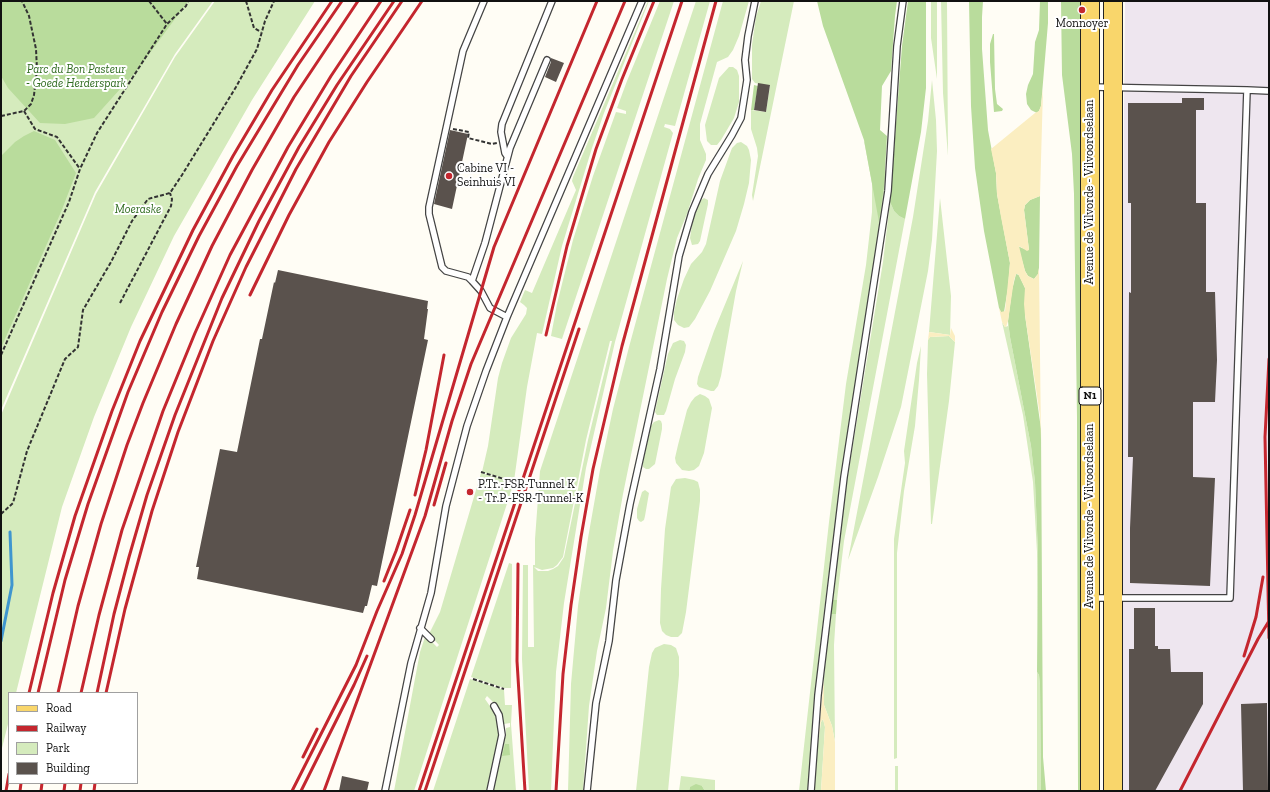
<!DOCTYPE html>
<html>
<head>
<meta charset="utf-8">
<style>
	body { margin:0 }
	#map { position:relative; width:1270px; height:792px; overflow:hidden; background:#fffdf5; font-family:"Zilla Slab",serif }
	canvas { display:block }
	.frame { position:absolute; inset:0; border:2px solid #111; pointer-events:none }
	.legend { position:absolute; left:8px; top:692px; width:130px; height:92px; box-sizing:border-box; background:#fff; border:1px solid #a0a0a0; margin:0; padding:5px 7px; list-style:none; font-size:12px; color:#111 }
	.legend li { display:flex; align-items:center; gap:8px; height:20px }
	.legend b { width:20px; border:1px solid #a0a0a0 }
</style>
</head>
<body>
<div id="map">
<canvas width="1270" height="792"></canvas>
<div class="frame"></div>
<ul class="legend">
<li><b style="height:5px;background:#f9d66b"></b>Road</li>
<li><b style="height:5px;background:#c4262e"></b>Railway</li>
<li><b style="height:11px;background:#d5ebbd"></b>Park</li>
<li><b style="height:11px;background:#5a524d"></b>Building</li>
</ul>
</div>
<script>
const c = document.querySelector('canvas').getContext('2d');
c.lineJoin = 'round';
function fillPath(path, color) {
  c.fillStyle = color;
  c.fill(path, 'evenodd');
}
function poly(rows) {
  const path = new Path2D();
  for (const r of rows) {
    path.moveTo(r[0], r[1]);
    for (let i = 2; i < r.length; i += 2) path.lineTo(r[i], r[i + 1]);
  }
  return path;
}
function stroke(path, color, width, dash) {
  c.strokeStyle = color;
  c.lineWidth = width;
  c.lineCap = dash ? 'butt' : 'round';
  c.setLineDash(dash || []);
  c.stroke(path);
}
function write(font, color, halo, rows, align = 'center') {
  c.font = font + ' "Zilla Slab",serif';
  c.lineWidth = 4;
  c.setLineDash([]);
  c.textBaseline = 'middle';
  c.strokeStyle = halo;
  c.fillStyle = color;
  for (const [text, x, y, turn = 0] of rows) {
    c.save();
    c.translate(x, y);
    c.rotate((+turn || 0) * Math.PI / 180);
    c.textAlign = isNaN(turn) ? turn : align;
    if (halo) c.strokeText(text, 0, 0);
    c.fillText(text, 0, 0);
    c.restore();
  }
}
const industrial = poly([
	[1125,1,1269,1,1269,791,1123,791,1121,737,1117,452,1123,218]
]);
const green = poly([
	[1,1,213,1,175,54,95,192,1,410],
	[215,1,315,1,252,100,174,236,131,327,94,417,62,507,16,693,9,693,9,720,1,752,1,415,96,194,175,57],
	[648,1,649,1,604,113,592,148,562,246,542,334,537,333,527,387,514,481,482,472,488,446,498,378,502,363,511,338,526,314,527,308,524,305,520,302,525,290,532,293,576,190,572,181,573,177],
	[660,1,674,1,562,339,551,336,557,304,573,240,593,176,616,112,626,114,626,111,617,108,627,81],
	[696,1,710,1,675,126,665,124,664,127,670,129,673,133,615,342,586,468,564,603,556,672,551,791,529,791,522,659,523,565,528,565,528,647,534,647,533,565,535,565,535,539,540,471],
	[610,341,612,341,588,440,564,557,558,566,553,569,548,571,538,571,534,567,542,570,553,568,557,565,563,557,586,440],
	[723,1,749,1,739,36,733,50,728,57,717,62,700,124,700,140,706,154,706,160,698,179,687,214,677,238,667,279,623,494,613,551,606,608,597,651,589,706,583,791,568,791,571,684,578,606,588,538,600,470,613,409,629,347],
	[761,1,794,1,753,201,752,195,758,156,757,148,751,129,751,110,766,112,770,86,755,83,752,79,752,45,756,17],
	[931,1,937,1,937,79,931,38],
	[941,1,947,1,948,156,943,93],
	[729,67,733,67,737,70,739,76,739,102,734,118,721,140,717,145,711,145,707,141,705,125,719,78],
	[932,80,936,120,937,151,932,240,928,271,901,407,878,477,848,560,913,217,928,121],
	[864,141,884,172,886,170,882,218,841,476,824,611,808,791,799,791,829,522,846,384,866,265,872,212,872,183],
	[741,142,747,146,749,150,751,160,749,183,744,204,736,231,710,291,695,319,689,327,684,328,678,325,674,320,674,312,677,299,684,279,691,264,702,252,706,244,720,181,732,148,737,143],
	[704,198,708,200,708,204,700,241,698,244,692,245,690,238,692,225,697,208,700,201],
	[940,198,951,296,950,335,929,332],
	[890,202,894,211,899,216,905,219,844,541,837,600,831,599,847,481,883,262],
	[743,261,736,291,721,376,718,386,714,391,711,391,699,387,697,384,698,377,714,331],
	[1008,321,1010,337,1031,446,1035,482,1038,553,1037,629,1037,552,1033,482,1023,415,1002,322,1005,327,1008,326],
	[949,336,955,342,949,401,932,524,931,524,927,374,928,340,930,337],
	[680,340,684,341,686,345,685,352,675,379,666,411,664,415,657,415,655,412,656,407,668,354,673,343],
	[921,346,919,380,915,426,904,491,897,553,897,758,894,759,894,539,905,463,904,451,917,363],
	[700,394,705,396,709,399,712,408,704,453,699,466,694,470,689,471,682,470,676,463,675,458,678,445,687,410,691,402,695,397],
	[659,420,661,421,662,424,662,429,655,464,649,469,646,469,643,467,643,462,651,426,654,422],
	[481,473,514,482,414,791,394,791,420,652,425,637,428,638,437,647,439,645,429,634,440,612],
	[685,478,694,480,698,482,700,490,700,501,686,612,682,633,678,637,671,637,666,635,662,631,660,623,661,589,665,529,671,487,676,479],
	[645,490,649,493,645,516,644,520,641,522,639,521,637,518,637,509,642,492],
	[509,563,512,564,511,688,504,688,471,677],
	[830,614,836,614,834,645,835,742,832,726,824,705,824,678],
	[664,644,671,645,676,648,679,657,679,675,668,791,636,791,649,667,652,653,655,648],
	[1037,672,1039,675,1040,685,1041,791,1037,791],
	[470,679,504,690,505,705,512,705,511,724,516,791,493,791,504,737,506,737,506,728,510,727,510,723,504,724,501,713,495,704,487,696,485,699,494,712,498,723,499,735,487,791,433,791],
	[823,719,825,727,821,791,814,791,817,750,821,722],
	[895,766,898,766,898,791,895,791],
	[681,776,715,780,715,791,705,791,702,786,690,787,689,791,679,791]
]);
const forest = poly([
	[1,1,188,1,139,68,94,118,65,124,40,123,8,88,1,76],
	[817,1,897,1,895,16,891,71,882,86,880,130,887,136,884,186,879,222,864,140,823,26],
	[908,1,926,1,926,88,921,132,905,219,899,216,894,211,890,202,902,46],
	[969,1,983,1,982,17,982,49,988,130,996,173,997,194,1010,263,1008,288,1004,312,1001,312,999,308,984,231,975,168,971,106],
	[1040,1,1048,1,1048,23,1041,106,1039,111,1037,113,1031,110,1027,104,1026,94,1028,85,1033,74,1035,42,1039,30],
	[1061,1,1082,1,1085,791,1078,791,1077,418,1074,194,1072,154,1062,75],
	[993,34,994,34,995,89,997,104,1003,109,1002,111,994,112,990,62,990,44],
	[754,85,758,86,754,110,751,110],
	[34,131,55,140,76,173,61,212,1,348,1,156,15,142,24,136],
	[1040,196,1039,268,1038,274,1034,279,1028,276,1025,271,1018,246,1022,248,1029,250,1024,210,1025,205,1030,200],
	[1016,274,1019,275,1025,288,1025,315,1041,429,1043,757,1046,791,1041,791,1040,685,1039,675,1037,672,1038,553,1035,482,1031,446,1010,337,1008,321,1012,290],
	[831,599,837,600,836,614,830,614],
	[505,744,509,744,510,755,502,756],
	[696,784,702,786,705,791,689,791,690,787]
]);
const sand = poly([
	[1043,89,1040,196,1030,200,1025,205,1024,210,1029,250,1027,251,1019,246,1025,271,1028,276,1034,279,1038,274,1039,268,1041,440,1040,416,1025,315,1024,304,1025,288,1018,274,1016,274,1014,280,1008,321,1006,327,1005,327,1002,322,999,308,1001,312,1005,311,1010,263,1001,217,997,194,996,173,991,149,1035,113,1039,111,1041,106],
	[951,328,955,336,955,342,949,336,930,337,928,340,929,332,950,335],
	[824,678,824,705,832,726,835,742,835,791,821,791,825,727,823,719,821,722,817,750]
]);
const stream = poly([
	[1,641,12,585,10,532]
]);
const building = poly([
	[551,58,564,63,556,82,545,77,551,62],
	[758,83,770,85,766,112,754,110],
	[1182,98,1204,98,1204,110,1196,110,1196,203,1206,203,1206,292,1215,292,1217,360,1215,402,1193,402,1193,477,1215,478,1210,586,1130,583,1130,528,1133,457,1128,457,1129,292,1131,293,1131,203,1128,203,1128,103,1182,103],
	[450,130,468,134,452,209,434,204],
	[278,270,428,301,427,309,428,309,424,339,428,340,377,586,372,585,367,606,365,606,363,613,197,579,199,567,196,567,220,449,237,452,260,339,262,339,274,282,275,283],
	[1134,608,1155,608,1155,646,1158,646,1158,649,1170,649,1171,672,1203,672,1203,704,1155,791,1129,791,1129,649,1134,649],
	[1267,703,1268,791,1243,791,1241,704],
	[342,776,369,782,367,791,339,791]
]);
const path = poly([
	[149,1,167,24],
	[246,1,254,28,261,32],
	[24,111,35,129,57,137,80,169],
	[1,116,24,111,31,104,34,95,37,70,36,49,29,16,22,1],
	[453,129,469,132,468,138,492,144,497,143],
	[120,303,171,206,172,199,170,193],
	[1,355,69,202,80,169,97,133,167,24,186,6,188,1],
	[481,472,514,482],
	[1,514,13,503,27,451,65,359,78,347,83,310,111,262,132,221,148,199,170,193,182,175,236,87,257,49,265,21,274,1],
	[473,679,504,689]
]);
const service = poly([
	[1091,87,1247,90,1269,91],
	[507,156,505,153,501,132,502,124,552,1],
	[472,281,468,277,446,271,442,267,429,214,429,207,463,51,484,1],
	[507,317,490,308,481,291,472,281,485,243,510,148,547,60],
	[1093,598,1230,598,1247,90],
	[420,628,431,639],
	[385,791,411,663,431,593,446,506,467,426,486,371,507,317,642,1],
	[490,791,502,735,499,715,494,706],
	[587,791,596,703,609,641,616,580,630,504,660,369,679,256,692,212,708,174,732,135,741,118,747,80,745,60,748,36,755,1],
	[811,791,818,695,844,477,888,191,897,46,903,1]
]);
const primary = poly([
	[1113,1,1113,791],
	[1090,791,1090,1]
]);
const rail = poly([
	[250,295,289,215,329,142,367,82,422,1],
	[546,335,567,246,596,149,622,79,654,1],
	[1269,359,1265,437,1269,638],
	[415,495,426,450,444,355],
	[434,505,446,463],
	[518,564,517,661,525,791],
	[384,581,396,551,410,510],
	[1244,656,1256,617,1263,577],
	[29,693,53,593,75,516,112,411,140,341,193,230,233,156,272,90,332,1],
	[38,693,65,580,88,504,128,392,162,312,199,236,237,166,298,65,342,1],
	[58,693,78,606,101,524,127,445,143,403,176,324,212,246,252,170,294,97,358,1],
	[81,693,99,615,122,530,163,411,195,333,230,255,288,147,331,76,381,1],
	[97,693,114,614,129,557,147,495,175,415,222,298,259,221,299,147,337,85,394,1],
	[106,693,125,609,152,511,178,432,213,341,246,267,296,169,351,76,402,1],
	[303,757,317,729],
	[6,791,9,774],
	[20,791,21,783],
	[41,791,42,783],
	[64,791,65,783],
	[80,791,81,783],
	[94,791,95,783],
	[292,791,356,665,377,611,402,554,415,515,494,247,597,1],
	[301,791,354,685,367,656],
	[324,791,425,516,452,421,471,364,625,1],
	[419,791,682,1],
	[425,791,579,329],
	[556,791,563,674,571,605,581,537,593,469,622,346,716,1],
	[1180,791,1258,639,1269,621]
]);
const markers = [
	[1082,10,4,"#c4262e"],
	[449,176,4,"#c4262e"],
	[470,492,4,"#c4262e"]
];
const shields = [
	[1090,396,22]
];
const shieldNames = [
	["N1",1090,396]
];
const poiNames = [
	["Monnoyer",1082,24,"center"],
	["Cabine VI -",457,169],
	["Seinhuis VI",457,183],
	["P.Tr.-FSR-Tunnel K",478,485],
	["- Tr.P.-FSR-Tunnel-K",478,499]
];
const parkNames = [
	["Parc du Bon Pasteur",76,70],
	["- Goede Herderspark",76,84],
	["Moeraske",138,210]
];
const streetNames = [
	["Avenue de Vilvorde - Vilvoordselaan",1090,192,-90],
	["Avenue de Vilvorde - Vilvoordselaan",1090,516,-90]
];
fillPath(industrial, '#eee6ef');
fillPath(green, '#d5ebbd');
fillPath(forest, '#b9dc9c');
fillPath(sand, '#fbeec1');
stroke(stream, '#3f96cf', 3);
fillPath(building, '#5a524d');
stroke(service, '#444', 8);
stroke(primary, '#222', 20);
stroke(path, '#333', 2, [4, 2]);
stroke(service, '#fff', 5.5);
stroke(primary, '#f9d66b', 18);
stroke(rail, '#c4262e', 3);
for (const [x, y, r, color] of markers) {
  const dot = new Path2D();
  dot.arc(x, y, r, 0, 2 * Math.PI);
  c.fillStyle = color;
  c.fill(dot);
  stroke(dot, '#fff', 1.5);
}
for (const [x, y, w] of shields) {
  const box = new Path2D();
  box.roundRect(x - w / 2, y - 9, w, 18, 3);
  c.fillStyle = '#fff';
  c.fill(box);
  stroke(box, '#111', 1);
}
write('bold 11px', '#111', null, shieldNames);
write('12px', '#111', '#fff', poiNames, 'left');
write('italic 12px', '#2f6b1f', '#fff', parkNames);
write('12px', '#111', '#fff', streetNames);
</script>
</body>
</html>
